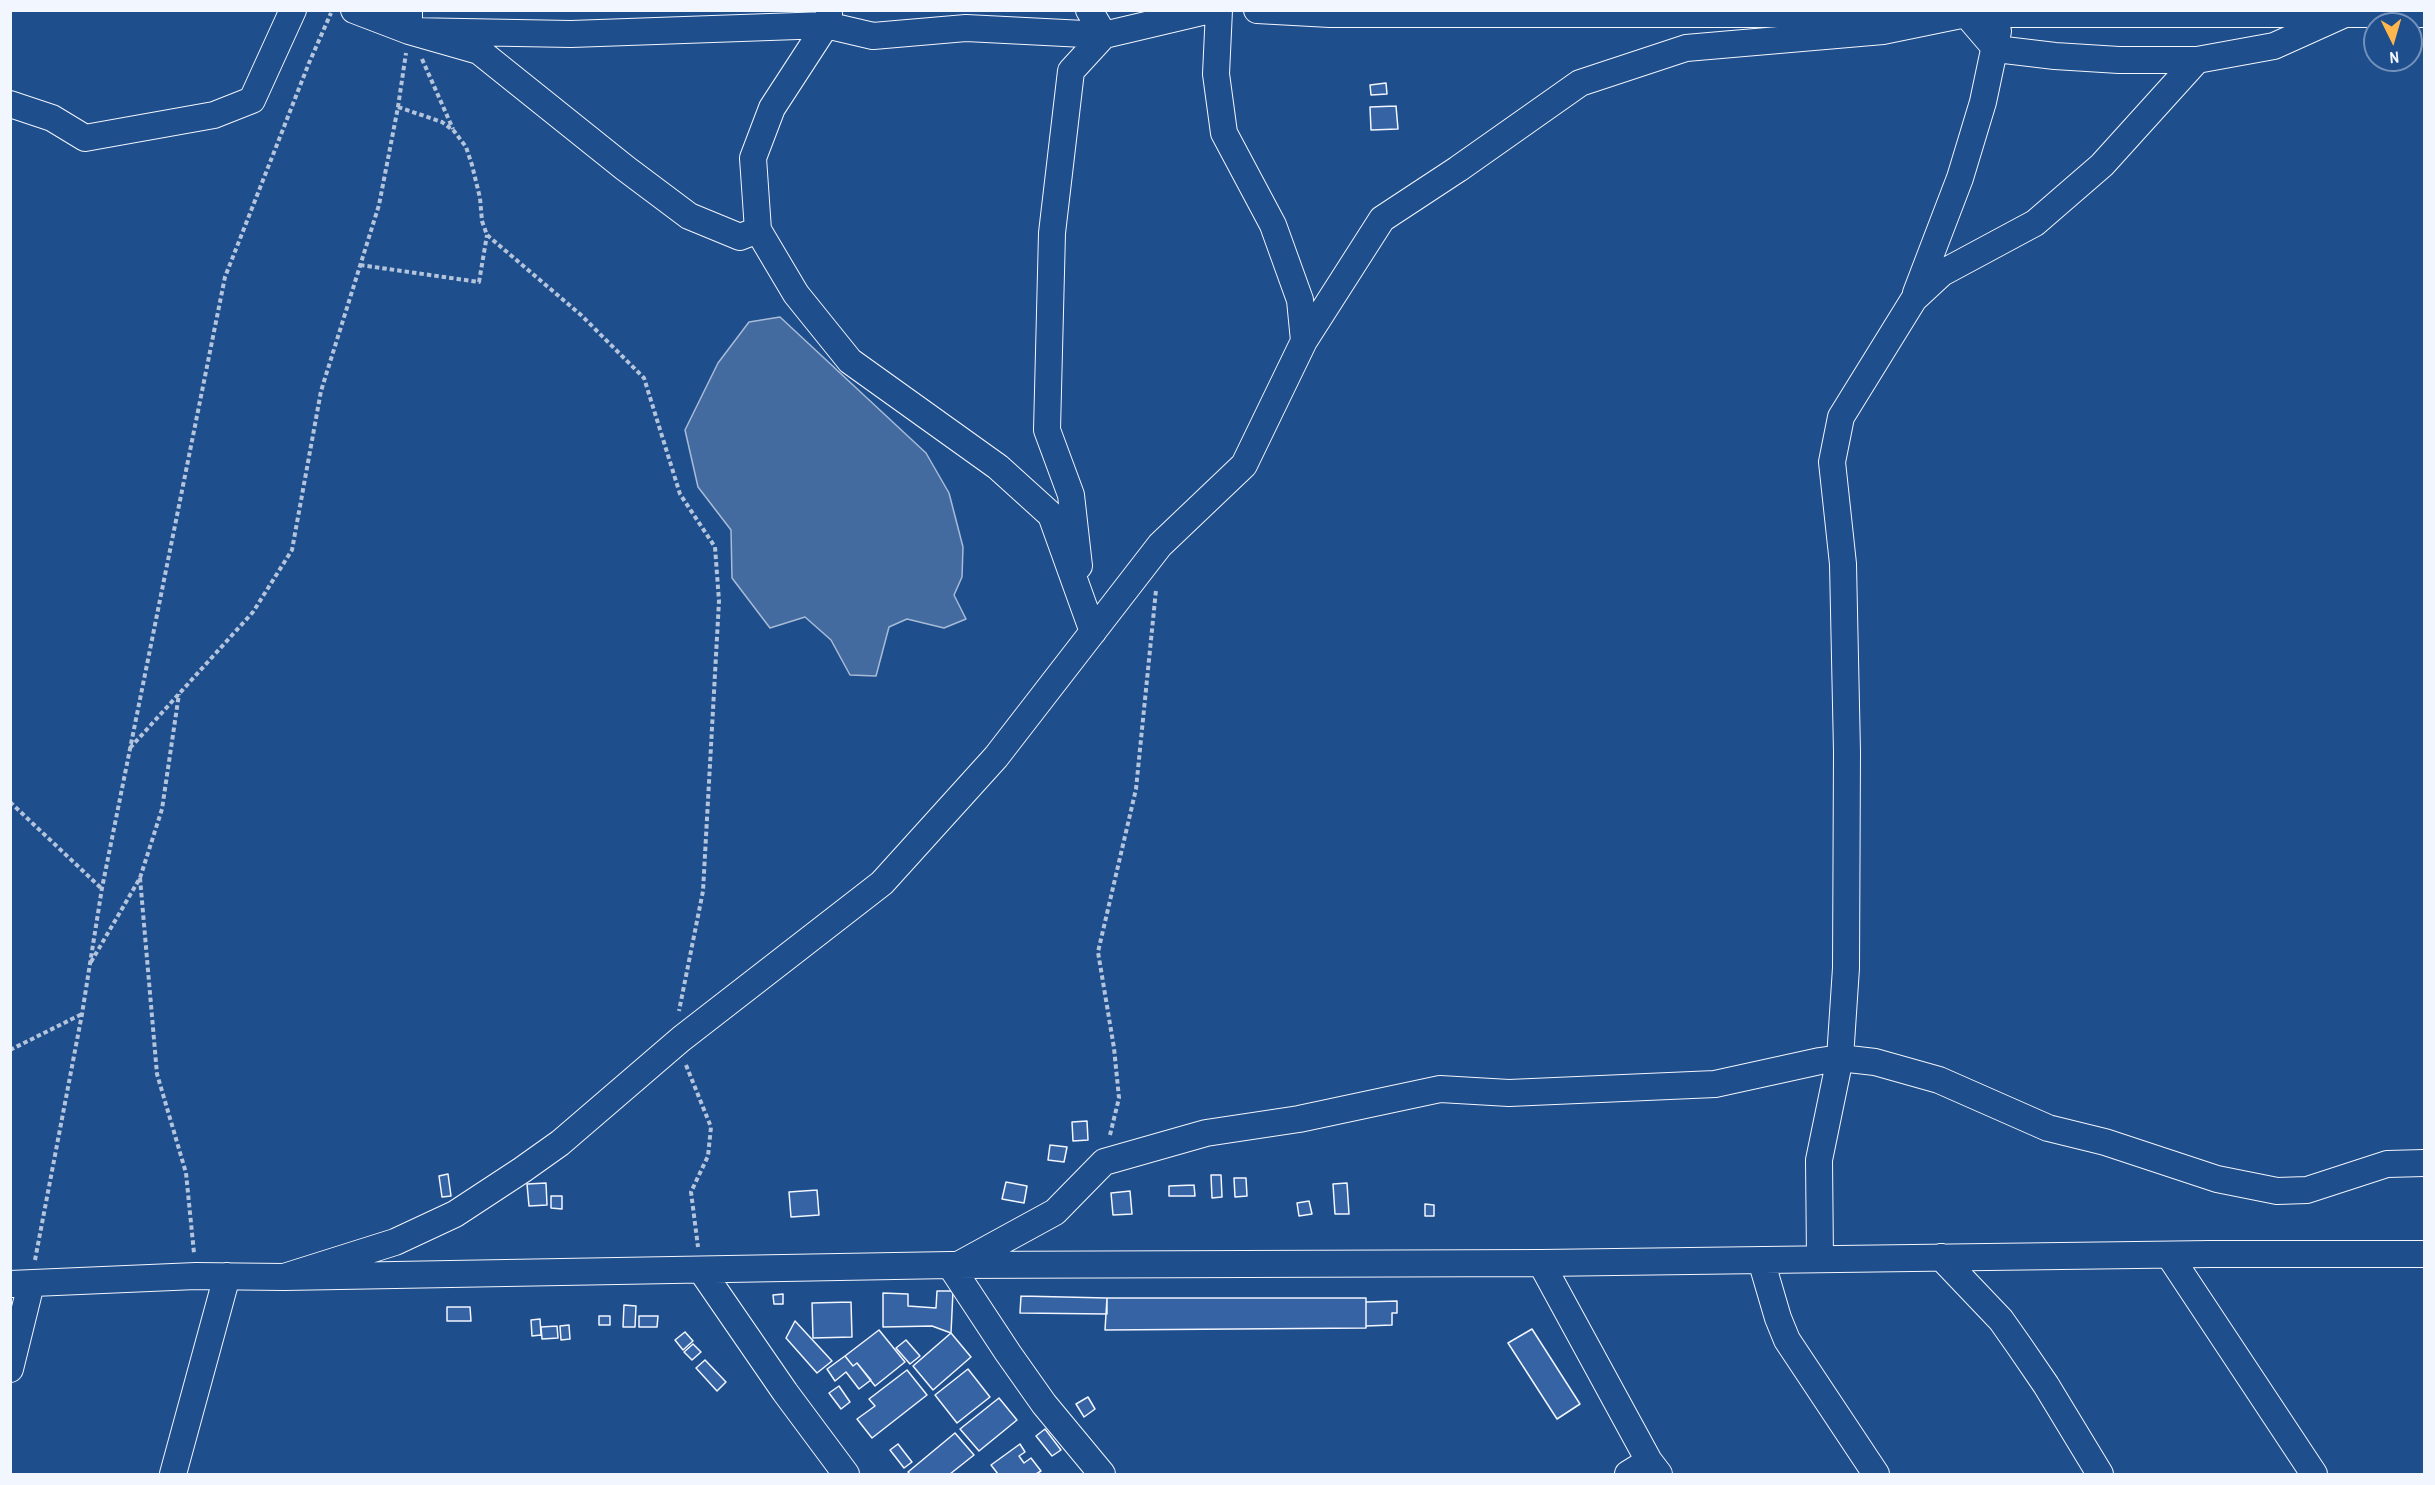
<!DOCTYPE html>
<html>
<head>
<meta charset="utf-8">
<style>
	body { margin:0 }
	#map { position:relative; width:2435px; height:1485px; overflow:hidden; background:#1f4e8c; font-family:"Archivo Narrow",sans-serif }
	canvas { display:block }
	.frame { position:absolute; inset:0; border:12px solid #f2f6ff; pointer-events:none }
	.north { position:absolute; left:2363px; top:12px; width:60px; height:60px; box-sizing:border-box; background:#1f4e8c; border:2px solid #7391ba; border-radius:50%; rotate:175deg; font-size:16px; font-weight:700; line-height:24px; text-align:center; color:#f2f6ff }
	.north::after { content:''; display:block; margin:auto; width:21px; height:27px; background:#ffb74d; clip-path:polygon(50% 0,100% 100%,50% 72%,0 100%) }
</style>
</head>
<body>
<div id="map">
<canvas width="2435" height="1485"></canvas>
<div class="frame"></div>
<div class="north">N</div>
</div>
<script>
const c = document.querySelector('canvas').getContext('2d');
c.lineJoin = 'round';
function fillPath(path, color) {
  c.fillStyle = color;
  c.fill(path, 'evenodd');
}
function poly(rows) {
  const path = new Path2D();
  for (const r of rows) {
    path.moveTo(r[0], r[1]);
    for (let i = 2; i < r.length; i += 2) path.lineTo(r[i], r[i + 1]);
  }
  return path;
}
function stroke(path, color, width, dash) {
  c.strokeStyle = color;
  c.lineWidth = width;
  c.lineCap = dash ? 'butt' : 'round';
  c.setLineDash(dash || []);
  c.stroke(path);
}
const water = poly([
	[780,317,926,453,949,493,963,547,962,577,954,595,966,619,944,628,907,619,889,627,876,676,850,675,831,640,805,617,770,628,732,578,731,530,698,487,685,430,718,363,749,322,780,317]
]);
const building = poly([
	[1386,83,1387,94,1371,95,1370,85,1386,83],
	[1396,106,1398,129,1371,130,1370,107,1396,106],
	[1087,1121,1088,1140,1073,1141,1072,1122,1087,1121],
	[1050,1145,1067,1147,1064,1162,1048,1160,1050,1145],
	[448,1174,451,1196,442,1197,439,1176,448,1174],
	[1211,1175,1221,1175,1222,1197,1212,1198,1211,1175],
	[1234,1178,1246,1178,1247,1196,1235,1197,1234,1178],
	[1006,1182,1027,1186,1024,1203,1002,1199,1006,1182],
	[546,1183,547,1205,529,1206,527,1184,546,1183],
	[1347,1183,1349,1214,1335,1214,1333,1184,1347,1183],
	[1194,1185,1195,1196,1169,1196,1169,1186,1194,1185],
	[817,1190,819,1215,791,1217,789,1192,817,1190],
	[1130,1191,1132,1214,1113,1215,1111,1193,1130,1191],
	[551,1196,562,1196,562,1209,551,1208,551,1196],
	[1309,1201,1312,1214,1299,1216,1297,1203,1309,1201],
	[1425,1204,1434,1205,1434,1216,1425,1216,1425,1204],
	[937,1291,953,1291,951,1333,932,1326,883,1327,883,1293,908,1294,908,1306,936,1308,937,1291],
	[783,1294,783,1304,774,1304,773,1295,783,1294],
	[1021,1296,1107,1298,1107,1314,1020,1313,1021,1296],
	[1107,1298,1366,1298,1366,1328,1105,1330,1107,1298],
	[1397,1301,1397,1313,1392,1313,1392,1325,1366,1326,1366,1302,1397,1301],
	[851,1302,852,1337,813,1338,812,1303,851,1302],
	[624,1305,636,1306,635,1327,623,1327,624,1305],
	[447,1307,470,1307,471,1321,447,1321,447,1307],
	[599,1316,610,1316,610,1325,599,1325,599,1316],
	[639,1316,658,1316,657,1327,639,1327,639,1316],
	[540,1319,541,1335,532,1336,531,1320,540,1319],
	[795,1321,832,1361,817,1373,786,1338,795,1321],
	[569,1325,570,1339,561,1340,560,1326,569,1325],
	[557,1326,558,1338,542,1339,541,1327,557,1326],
	[1532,1329,1580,1404,1557,1419,1508,1343,1532,1329],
	[879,1330,905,1362,875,1386,857,1363,853,1366,845,1356,879,1330],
	[685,1332,693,1341,683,1350,675,1340,685,1332],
	[951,1333,971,1357,933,1390,913,1366,951,1333],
	[906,1340,920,1356,910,1364,896,1348,906,1340],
	[693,1344,701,1352,692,1360,684,1352,693,1344],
	[845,1356,853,1366,857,1363,871,1380,859,1389,846,1372,835,1381,827,1369,845,1356],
	[705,1360,726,1382,717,1391,696,1368,705,1360],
	[968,1369,990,1397,957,1423,935,1395,968,1369],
	[907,1370,927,1395,872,1438,857,1419,875,1406,869,1399,907,1370],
	[839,1386,850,1402,841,1409,829,1393,839,1386],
	[1088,1397,1095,1409,1084,1417,1076,1404,1088,1397],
	[999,1398,1017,1420,979,1451,960,1429,999,1398],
	[1045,1429,1061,1450,1052,1456,1036,1436,1045,1429],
	[955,1433,974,1455,950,1474,910,1474,908,1472,955,1433],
	[898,1444,912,1462,904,1468,890,1450,898,1444],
	[1020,1444,1025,1452,1019,1456,1024,1463,1031,1458,1041,1471,1036,1474,998,1474,991,1465,1020,1444]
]);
const path = poly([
	[422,59,453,129],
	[398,107,442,122,454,131,466,147,472,165,480,198,482,221,487,235,581,315,644,378,680,494,715,547,719,601,703,891,679,1011],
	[360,265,479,282,487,235],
	[130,748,253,612,292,550,321,391,379,205,398,107,406,53],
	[10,802,101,888],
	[140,878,157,1074,186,1173,194,1253],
	[91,962,140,878,162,809,179,694],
	[10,1050,82,1014],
	[686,1065,711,1127,708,1156,691,1192,698,1247],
	[1110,1135,1119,1098,1114,1048,1098,952,1136,789,1156,590],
	[35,1260,82,1014,102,888,225,277,309,63,331,13]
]);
const minor = poly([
	[354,10,409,31,571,34,826,25,873,36,966,28,1104,35,1210,10],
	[409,10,409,31,479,51,625,168,689,216,740,237,758,230],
	[1219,10,1216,74,1224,133,1273,225,1300,300,1304,341],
	[1257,10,1330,14,1901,14],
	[829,14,826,25,772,108,753,158,758,230,796,294,850,361,998,467,1051,515,1093,632],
	[1956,14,2424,14],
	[10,104,52,118,85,138,214,115,252,100,293,10],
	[1916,293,1960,178,1983,102,1998,31],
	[1079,566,1071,495,1047,430,1052,233,1071,71,1104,35,1089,10],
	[2169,1255,2314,1474],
	[1941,1257,2001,1320,2020,1347,2046,1385,2100,1474],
	[1820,1259,1819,1160,1840,1058,1846,968,1847,752,1843,564,1832,462,1841,417,1914,299,1942,273,2035,223,2102,165,2197,60],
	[1761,1260,1778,1318,1787,1340,1876,1474],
	[1541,1263,1649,1461,1659,1474],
	[960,1264,1055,1212,1104,1162,1206,1133,1299,1119,1440,1089,1509,1093,1715,1084,1820,1061,1840,1058,1875,1062,1939,1080,2048,1128,2105,1142,2217,1179,2277,1191,2307,1190,2387,1164,2424,1163],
	[950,1265,1008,1353,1044,1404,1102,1474],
	[701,1270,785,1392,846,1474],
	[284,1277,395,1242,455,1214,522,1170,560,1143,681,1039,882,883,996,757,1160,545,1244,465,1304,341,1382,219,1458,169,1580,83,1686,48,1883,31,1966,14,1996,49,2055,56,2119,60,2197,60,2274,46,2345,14,2343,10],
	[10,1284,196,1276,284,1277,950,1265,1541,1263,2210,1254,2424,1254],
	[10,1369,31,1284],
	[173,1474,227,1276],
	[1628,1474,1649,1461]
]);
fillPath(water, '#446ba0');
stroke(water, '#a8bbd7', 1.5);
fillPath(building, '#3563a3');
stroke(building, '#f2f6ff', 1.5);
stroke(minor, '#f2f6ff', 28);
stroke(path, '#b3c4dc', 4, [4.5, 3]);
stroke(minor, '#1f4e8c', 26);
</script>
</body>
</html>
